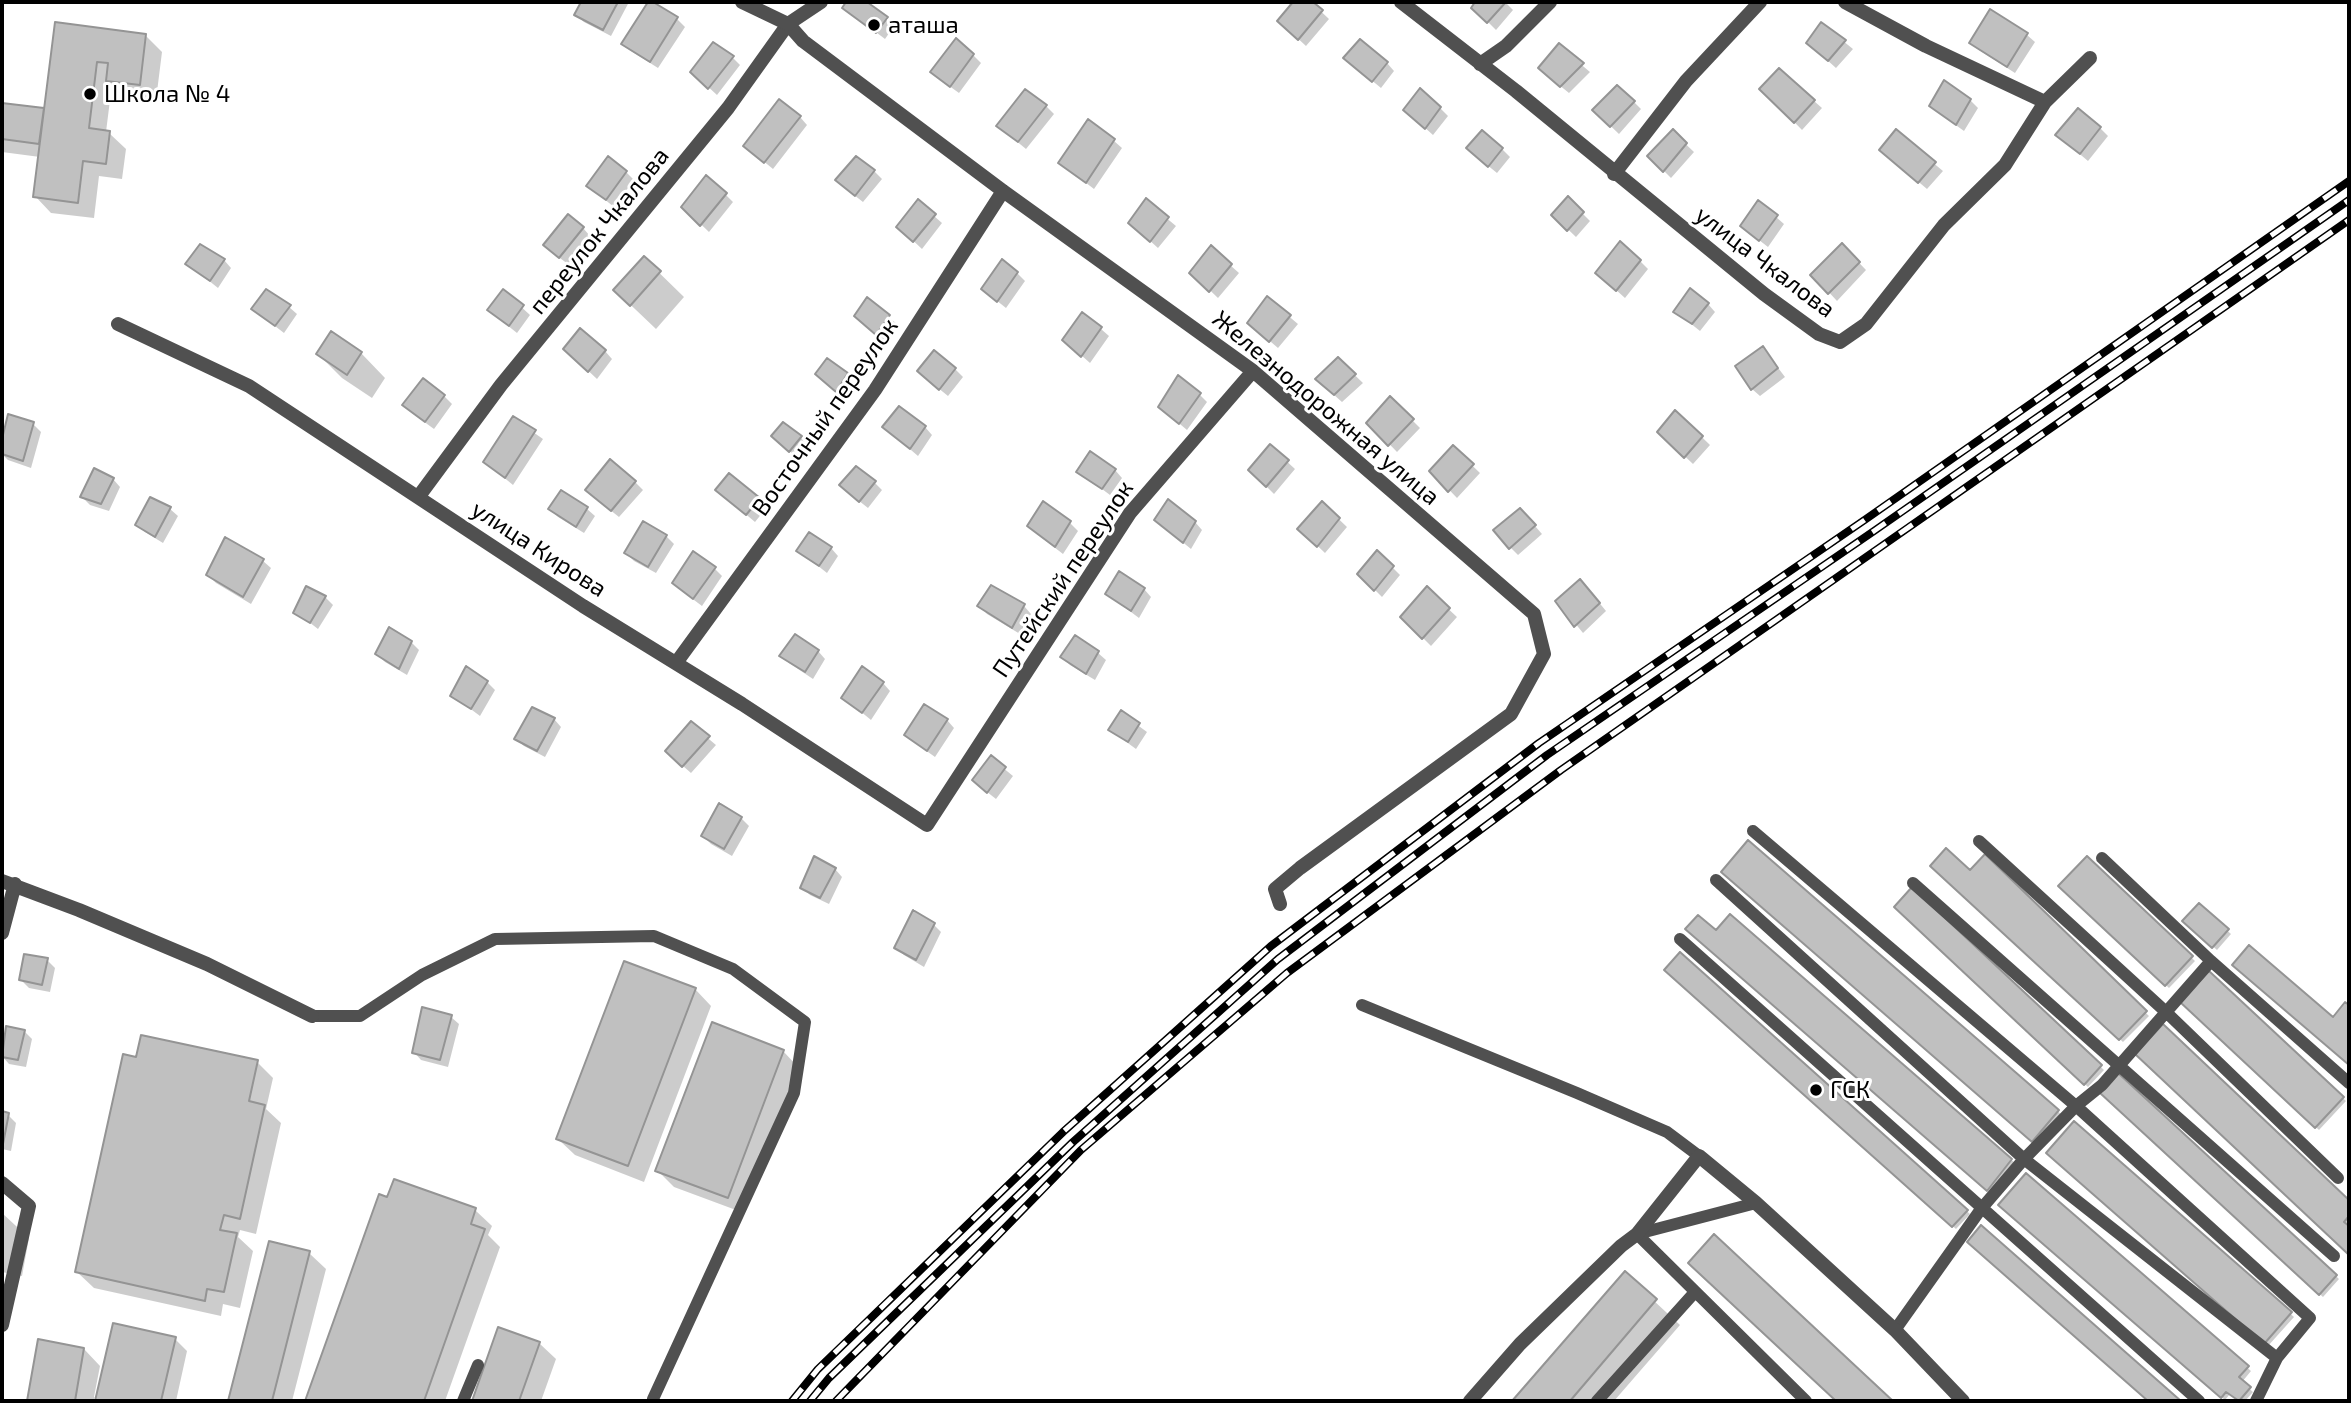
<!DOCTYPE html>
<html>
<head>
<meta charset="utf-8">
<style>
	body { margin:0 }
	#map { position:relative; width:2351px; height:1403px; overflow:hidden; background:#fff; font-family:"Exo 2",sans-serif }
	canvas { display:block }
	.frame { position:absolute; inset:0; border:4px solid #000; pointer-events:none }
</style>
</head>
<body>
<div id="map">
<canvas width="2351" height="1403"></canvas>
<div class="frame"></div>
</div>
<script>
const c = document.querySelector('canvas').getContext('2d');
c.lineJoin = 'round';
function fillPath(path, color) {
  c.fillStyle = color;
  c.fill(path, 'evenodd');
}
function poly(rows) {
  const path = new Path2D();
  for (const r of rows) {
    path.moveTo(r[0], r[1]);
    for (let i = 2; i < r.length; i += 2) path.lineTo(r[i], r[i + 1]);
  }
  return path;
}
function stroke(path, color, width, dash) {
  c.strokeStyle = color;
  c.lineWidth = width;
  c.lineCap = dash ? 'butt' : 'round';
  c.setLineDash(dash || []);
  c.stroke(path);
}
function write(font, color, halo, rows, align = 'center') {
  c.font = font + ' "Exo 2",sans-serif';
  c.lineWidth = 6;
  c.setLineDash([]);
  c.textBaseline = 'middle';
  c.strokeStyle = halo;
  c.fillStyle = color;
  for (const [text, x, y, turn = 0] of rows) {
    c.save();
    c.translate(x, y);
    c.rotate((+turn || 0) * Math.PI / 180);
    c.textAlign = isNaN(turn) ? turn : align;
    if (halo) c.strokeText(text, 0, 0);
    c.fillText(text, 0, 0);
    c.restore();
  }
}
const shadow = poly([
	[583,2,629,2,611,36,584,22,576,15],
	[650,2,677,19,685,27,658,68,631,51,624,43],
	[848,2,864,2,894,26,885,39,844,8],
	[1295,2,1311,2,1329,19,1306,46,1279,21],
	[1478,2,1505,2,1513,10,1496,30,1473,7],
	[1991,12,2027,35,2035,42,2015,73,1979,50,1971,43],
	[57,24,146,36,162,52,156,100,124,96,112,84,106,132,109,133,126,149,122,179,99,176,94,218,51,213,35,196,40,157,2,152,2,105,45,110],
	[1822,24,1853,49,1836,68,1808,43],
	[1559,46,1590,72,1569,93,1548,76],
	[973,55,981,63,959,93,941,80],
	[732,57,740,65,717,95,692,72],
	[1387,63,1394,71,1381,88,1353,65],
	[1762,89,1814,101,1822,108,1802,130],
	[1970,100,1978,108,1964,131,1939,113],
	[1634,102,1641,109,1619,134,1594,110],
	[1046,106,1054,114,1026,149,998,126],
	[1440,108,1448,116,1433,135,1413,117],
	[800,117,807,125,773,169,745,146],
	[2100,128,2108,136,2088,161,2057,135],
	[1673,132,1694,152,1671,178,1649,156],
	[1896,132,1943,171,1927,189,1889,157],
	[1114,141,1122,148,1094,189,1060,163],
	[1502,149,1510,157,1497,173,1476,156],
	[874,171,882,179,863,202,845,188],
	[626,172,634,180,614,207,588,186],
	[726,195,733,202,709,232,683,207],
	[1568,199,1590,221,1576,237,1553,215],
	[1146,201,1176,226,1158,248,1138,230],
	[918,202,942,223,922,249,906,234],
	[1776,217,1784,224,1768,247,1750,233],
	[583,228,590,236,568,264,553,253],
	[1842,245,1866,270,1837,301,1813,275],
	[1211,248,1239,273,1218,298,1192,273],
	[644,258,684,297,656,329,615,290],
	[224,260,231,268,218,288,188,264],
	[1640,261,1648,269,1625,298,1605,280],
	[1017,273,1025,281,1006,308,991,296],
	[504,291,530,315,517,333,497,317],
	[1267,298,1298,324,1278,348,1257,330],
	[867,299,897,324,885,341,864,324],
	[1708,304,1715,312,1700,331,1675,311],
	[289,307,297,314,284,333,253,309],
	[1101,329,1109,336,1090,363,1072,347],
	[1763,348,1785,377,1760,396,1752,389],
	[565,349,605,351,612,359,597,379],
	[361,353,385,378,372,398,342,378,318,354],
	[1338,359,1363,383,1342,402,1325,387],
	[828,360,855,383,844,398,825,382],
	[955,369,963,377,948,396,927,379],
	[1199,394,1207,402,1187,430,1168,414],
	[444,396,452,404,434,429,412,413],
	[1390,398,1420,428,1397,452,1369,423],
	[1676,412,1710,445,1693,464,1659,432],
	[9,417,33,424,41,432,31,468,8,460,2,454],
	[513,418,543,439,513,485,485,462],
	[884,427,925,427,932,435,918,456],
	[800,437,808,445,798,458,781,444],
	[1270,446,1295,469,1274,494,1250,470],
	[1453,447,1480,473,1457,498,1431,471],
	[1115,470,1122,478,1110,495,1078,471],
	[113,479,120,487,109,511,90,505,82,497],
	[635,482,643,490,619,517,595,498],
	[875,483,882,490,868,508,849,493],
	[717,490,759,499,767,507,755,522],
	[1322,503,1347,527,1325,553,1300,529],
	[170,509,178,516,163,543,145,532,137,525],
	[550,509,587,509,595,516,584,533,558,517],
	[1528,518,1542,534,1518,555,1510,547],
	[1195,522,1202,530,1191,549,1164,527],
	[1070,523,1078,531,1063,554,1037,534],
	[666,536,674,544,656,573,634,561,626,553],
	[226,539,263,561,271,568,251,604,216,583,208,575],
	[831,548,838,556,827,573,798,550],
	[1377,552,1400,575,1382,597,1359,574],
	[714,568,722,576,702,606,682,591],
	[307,588,325,597,333,605,318,629,296,612],
	[1144,589,1151,597,1139,618,1107,594],
	[1427,589,1457,617,1431,646,1402,617],
	[1588,589,1606,611,1583,633,1557,601],
	[980,606,1024,606,1031,614,1020,634,987,614],
	[411,642,419,650,407,675,385,662,377,654],
	[818,651,825,659,813,679,789,663,781,656],
	[1098,653,1106,660,1095,680,1070,665,1062,657],
	[487,682,495,690,480,716,452,695],
	[883,683,890,691,871,720,843,697],
	[1121,713,1147,732,1136,749,1110,730],
	[554,719,561,727,545,757,524,746,516,739],
	[947,720,954,728,935,757,914,742],
	[691,724,716,745,691,773,675,759],
	[991,758,1013,776,996,799,982,788],
	[741,818,749,826,732,856,711,844,703,836],
	[1749,842,2062,1115,2036,1144,1723,872],
	[1985,857,2149,1016,2123,1042,1933,866,1970,872],
	[2087,859,2195,961,2169,988,2061,886],
	[835,869,842,877,829,904,810,895,802,887],
	[1912,890,2104,1070,2088,1087,1896,907],
	[2199,905,2231,934,2217,950,2185,921],
	[1731,917,2015,1163,1991,1193,1688,929,1717,933],
	[933,924,941,932,924,967,904,955,896,948],
	[1680,955,1970,1214,1956,1229,1667,970],
	[47,960,55,968,50,992,29,988,21,980],
	[2209,974,2346,1101,2319,1130,2182,1002],
	[695,989,711,1006,644,1182,575,1155,558,1139],
	[451,1017,459,1024,448,1067,421,1060,414,1052],
	[2163,1027,2349,1202,2349,1223,2347,1226,2349,1229,2349,1253,2138,1054],
	[7,1028,24,1031,32,1039,26,1067,9,1064,2,1056],
	[783,1051,799,1068,744,1213,674,1187,657,1170],
	[138,1059,257,1062,273,1078,266,1109,281,1123,256,1234,240,1230,238,1237,253,1251,240,1308,223,1304,221,1316,94,1288,77,1272],
	[2119,1075,2339,1279,2323,1297,2103,1093],
	[2,1113,8,1115,16,1123,11,1151,2,1149],
	[2074,1123,2294,1317,2268,1346],
	[2026,1175,2251,1371,2242,1382,2253,1392,2245,1401,2239,1401,2230,1394,2225,1400,2001,1205],
	[380,1196,475,1210,492,1226,488,1235,500,1247,445,1401,307,1401],
	[2,1213,29,1238,22,1276,2,1272],
	[270,1243,309,1253,326,1269,292,1401,229,1401],
	[1625,1274,1680,1325,1614,1401,1515,1401],
	[499,1329,539,1343,556,1359,541,1401,474,1401],
	[175,1339,187,1351,176,1401,98,1401,94,1397,94,1401,28,1401,39,1341,84,1349,100,1366,94,1397,97,1398]
]);
const building = poly([
	[581,2,618,2,603,30,574,15,581,2],
	[648,2,653,2,678,17,650,62,621,44,648,2],
	[846,2,867,2,888,17,876,33,842,8,846,2],
	[1293,2,1313,2,1323,10,1298,40,1277,21,1293,2],
	[1475,2,1506,2,1487,23,1471,8,1475,2],
	[1990,9,2028,33,2007,67,1969,43,1990,9],
	[55,22,146,34,140,85,106,81,108,63,97,62,89,128,110,131,106,164,83,161,78,203,33,197,55,22],
	[1821,22,1846,40,1828,61,1806,43,1821,22],
	[956,38,974,54,950,87,930,72,956,38],
	[1360,39,1388,62,1372,82,1343,58,1360,39],
	[713,42,734,56,708,89,690,72,713,42],
	[1559,43,1584,63,1560,87,1538,68,1559,43],
	[1779,68,1815,100,1794,123,1759,89,1779,68],
	[1944,80,1971,99,1956,125,1929,106,1944,80],
	[1617,85,1635,101,1610,127,1592,110,1617,85],
	[1420,88,1441,107,1425,129,1403,110,1420,88],
	[1025,89,1047,105,1018,142,996,126,1025,89],
	[779,99,801,116,764,163,743,146,779,99],
	[2,103,44,108,39,144,2,139,2,103],
	[2078,108,2101,127,2080,154,2055,135,2078,108],
	[1088,119,1115,139,1086,183,1058,163,1088,119],
	[1673,129,1687,143,1663,172,1647,156,1673,129],
	[1896,129,1936,162,1918,183,1879,150,1896,129],
	[1482,130,1503,148,1488,167,1466,148,1482,130],
	[608,156,627,171,606,200,586,186,608,156],
	[856,156,875,170,855,196,835,180,856,156],
	[706,175,727,193,700,226,681,207,706,175],
	[1568,196,1584,212,1567,231,1551,215,1568,196],
	[1146,198,1169,217,1150,242,1128,223,1146,198],
	[918,199,936,214,913,242,896,227,918,199],
	[1758,200,1778,215,1759,241,1740,226,1758,200],
	[568,214,584,227,559,258,543,245,568,214],
	[1620,241,1641,260,1616,291,1595,273,1620,241],
	[1842,243,1860,262,1828,294,1810,275,1842,243],
	[200,244,225,259,210,281,185,264,200,244],
	[1211,245,1232,264,1209,292,1189,273,1211,245],
	[644,256,661,271,630,306,613,290,644,256],
	[1002,259,1018,272,997,302,981,289,1002,259],
	[1690,288,1709,303,1692,324,1673,312,1690,288],
	[266,289,291,305,275,326,251,309,266,289],
	[503,289,524,305,509,326,487,310,503,289],
	[1267,296,1291,315,1269,342,1247,323,1267,296],
	[867,297,890,315,876,335,854,316,867,297],
	[1082,312,1102,327,1081,357,1062,340,1082,312],
	[580,328,606,350,588,372,563,349,580,328],
	[331,331,362,352,347,375,316,354,331,331],
	[1763,346,1778,368,1751,390,1735,366,1763,346],
	[934,350,956,368,939,390,917,371,934,350],
	[1338,357,1356,374,1334,395,1315,379,1338,357],
	[827,358,848,373,836,392,815,374,827,358],
	[1178,375,1201,393,1179,424,1158,407,1178,375],
	[423,378,445,395,425,422,402,405,423,378],
	[1390,396,1414,419,1388,446,1366,423,1390,396],
	[899,406,926,426,910,449,882,427,899,406],
	[1675,410,1703,436,1684,458,1657,432,1675,410],
	[8,414,34,422,23,461,2,454,2,439,8,414],
	[513,416,536,430,505,478,483,462,513,416],
	[783,422,802,436,789,452,771,436,783,422],
	[1270,444,1289,460,1266,487,1248,470,1270,444],
	[1453,445,1474,464,1448,492,1429,471,1453,445],
	[1090,451,1116,469,1102,489,1076,472,1090,451],
	[610,459,636,481,611,511,585,490,610,459],
	[856,466,876,481,859,502,839,485,856,466],
	[94,468,114,478,101,504,80,497,94,468],
	[729,473,760,498,746,515,715,490,729,473],
	[561,490,588,507,576,527,548,509,561,490],
	[150,497,171,507,155,537,135,525,150,497],
	[1168,499,1196,521,1183,543,1154,520,1168,499],
	[1043,501,1071,521,1055,547,1027,526,1043,501],
	[1322,501,1340,518,1317,547,1297,529,1322,501],
	[1520,508,1536,525,1509,549,1493,530,1520,508],
	[643,521,667,535,648,567,624,553,643,521],
	[809,532,832,547,819,566,796,551,809,532],
	[225,537,264,559,243,597,206,575,225,537],
	[1377,550,1394,566,1374,591,1357,574,1377,550],
	[693,551,716,567,693,599,672,583,693,551],
	[1119,571,1145,588,1131,611,1105,594,1119,571],
	[1580,579,1600,603,1574,627,1555,601,1580,579],
	[991,585,1025,604,1012,628,977,606,991,585],
	[306,586,326,596,310,623,293,613,306,586],
	[1427,586,1450,608,1422,639,1400,617,1427,586],
	[389,627,412,641,399,669,375,654,389,627],
	[795,634,819,650,805,672,779,656,795,634],
	[1075,635,1099,651,1086,674,1060,657,1075,635],
	[466,666,488,681,471,709,450,696,466,666],
	[862,666,884,682,862,713,841,698,862,666],
	[924,704,948,719,927,751,904,735,924,704],
	[532,707,555,718,537,751,514,739,532,707],
	[1121,710,1140,723,1128,742,1108,730,1121,710],
	[691,721,710,736,682,767,665,751,691,721],
	[991,755,1006,767,987,793,972,780,991,755],
	[719,803,742,817,724,849,701,836,719,803],
	[1748,840,2059,1110,2032,1142,1721,872,1748,840],
	[1946,848,1970,870,1985,854,2147,1011,2119,1040,1930,866,1946,848],
	[814,856,836,868,820,898,800,888,814,856],
	[2087,856,2193,956,2165,986,2058,886,2087,856],
	[1912,887,2102,1065,2084,1085,1894,907,1912,887],
	[2199,903,2229,929,2212,948,2182,921,2199,903],
	[913,910,935,923,916,960,894,948,913,910],
	[1730,914,2012,1159,1987,1191,1685,929,1698,915,1716,930,1730,914],
	[2249,945,2333,1017,2345,1002,2349,1005,2349,1065,2232,965,2249,945],
	[1680,952,1968,1210,1952,1227,1664,970,1680,952],
	[24,954,48,958,42,985,19,980,24,954],
	[624,961,696,988,628,1166,556,1139,624,961],
	[2209,971,2344,1097,2315,1128,2180,1002,2209,971],
	[422,1007,452,1015,440,1060,412,1053,422,1007],
	[712,1022,784,1050,728,1198,655,1171,712,1022],
	[2163,1024,2349,1200,2349,1216,2344,1222,2349,1226,2349,1255,2135,1054,2163,1024],
	[6,1026,25,1030,18,1060,2,1057,6,1026],
	[141,1035,258,1060,249,1101,265,1105,240,1219,224,1215,220,1230,237,1233,224,1292,207,1289,205,1301,75,1272,123,1054,136,1057,141,1035],
	[2118,1073,2337,1275,2319,1295,2100,1093,2118,1073],
	[2,1111,9,1113,3,1144,2,1144,2,1111],
	[2074,1121,2292,1312,2264,1344,2046,1153,2074,1121],
	[2026,1173,2249,1366,2239,1377,2251,1387,2239,1401,2226,1392,2221,1398,1998,1205,2026,1173],
	[394,1179,476,1208,471,1224,485,1229,424,1401,305,1401,379,1194,387,1197,394,1179],
	[1981,1225,2181,1401,2148,1401,1967,1242,1981,1225],
	[1714,1234,1893,1401,1836,1401,1688,1263,1714,1234],
	[269,1241,310,1251,272,1401,228,1401,269,1241],
	[1625,1271,1657,1299,1570,1401,1512,1401,1625,1271],
	[113,1323,176,1337,161,1401,95,1401,113,1323],
	[498,1327,540,1342,519,1401,472,1401,498,1327],
	[38,1339,84,1348,75,1401,27,1401,38,1339]
]);
const service = poly([
	[1753,831,2076,1106,2310,1318,2277,1358],
	[1979,841,2166,1012,2338,1178],
	[2102,858,2211,961,2349,1083],
	[1716,880,2024,1159,2277,1358,2256,1401],
	[1913,883,2334,1256],
	[1680,939,2199,1401],
	[1362,1005,1577,1093,1667,1132,1699,1156],
	[312,1016,360,1016,422,975,495,939,654,936,733,969,805,1022,794,1093,653,1399],
	[1756,1203,1637,1234,1806,1401],
	[1895,1330,1981,1209,2024,1159,2076,1106,2102,1085,2211,961],
	[463,1401,478,1365],
	[1597,1401,1695,1292]
]);
const minor = poly([
	[1401,2,1516,91,1764,294,1819,334,1840,342,1866,324,1944,225,2005,165,2045,102,2090,58],
	[1845,2,1926,46,2045,102],
	[1480,64,1506,46,1550,2],
	[1614,174,1686,81,1760,2],
	[118,324,249,386,583,606,742,704,927,825,1130,513,1253,371],
	[419,496,501,385,728,108,788,24,803,41,1003,191,1253,371,1534,614,1544,654,1511,714,1300,868,1275,889,1280,904],
	[676,663,875,390,1003,191],
	[2,881,79,910,207,964,312,1016],
	[2,933,15,884],
	[2,1183,29,1206,2,1325],
	[1470,1401,1520,1344,1621,1246,1637,1234,1699,1156,1756,1203,1895,1330,1963,1401]
]);
const tertiary = poly([
	[742,2,788,24,821,2]
]);
const rail = poly([
	[792,1401,818,1369,1063,1132,1271,946,1539,743,1866,519,2349,181],
	[810,1401,829,1378,1073,1142,1278,959,1547,755,1874,531,2349,200],
	[836,1401,1081,1150,1287,973,1561,770,2349,220]
]);
const markers = [
	[874,25,7,"#000"],
	[90,94,7,"#000"],
	[1816,1090,7,"#000"]
];
const poiNames = [
	["аташа",888,25],
	["Школа № 4",104,94],
	["ГСК",1830,1090]
];
const streetNames = [
	["переулок Чкалова",599,231,-51],
	["улица Чкалова",1765,262,37],
	["Железнодорожная улица",1326,408,40],
	["Восточный переулок",825,417,-55],
	["улица Кирова",539,549,33],
	["Путейский переулок",1063,579,-56]
];
fillPath(shadow, '#0003');
fillPath(building, '#c0c0c0');
stroke(building, '#949494', 2);
stroke(service, '#505050', 12);
stroke(minor, '#505050', 14);
stroke(tertiary, '#505050', 14);
stroke(rail, '#000', 8);
stroke(rail, '#fff', 5, [16]);
for (const [x, y, r, color] of markers) {
  const dot = new Path2D();
  dot.arc(x, y, r, 0, 2 * Math.PI);
  c.fillStyle = color;
  c.fill(dot);
  stroke(dot, '#fff', 2.5);
}
write('24px', '#000', '#fff', poiNames, 'left');
write('24px', '#000', '#fff', streetNames);
</script>
</body>
</html>
